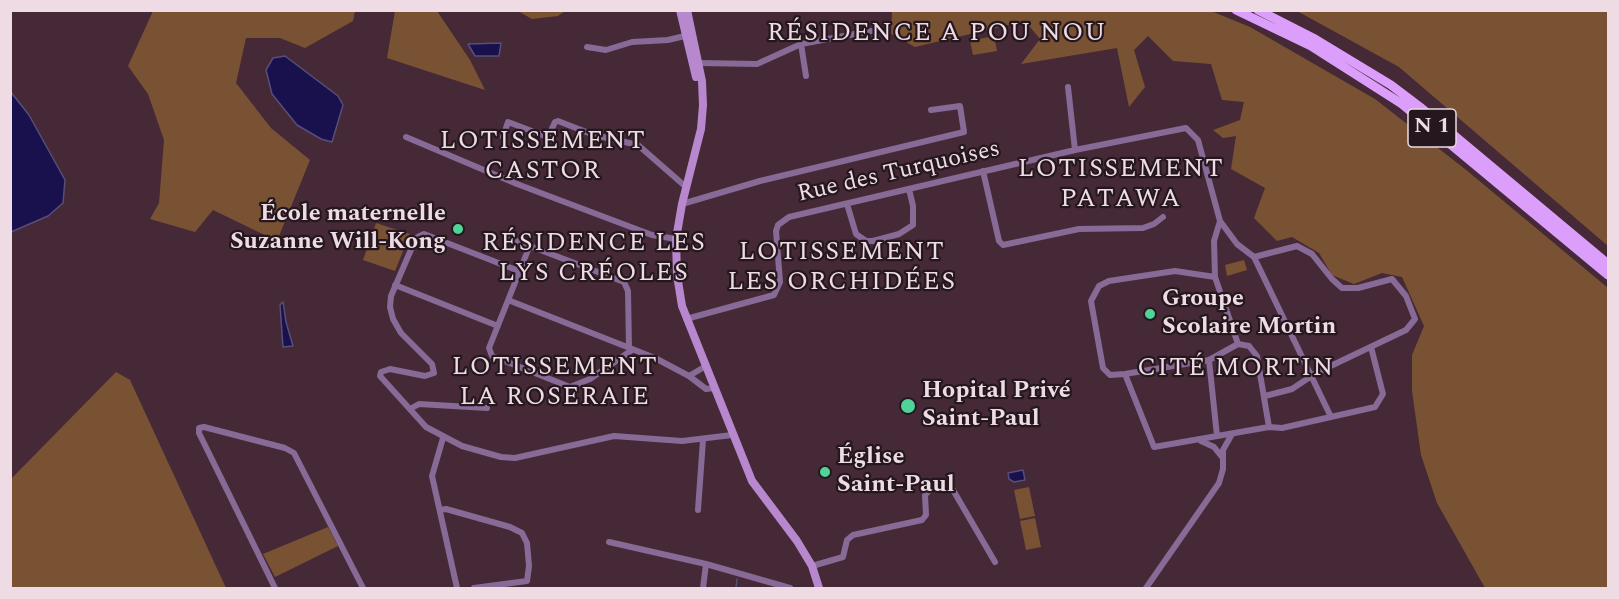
<!DOCTYPE html>
<meta charset="utf-8">
<style>
body{margin:0}
#map{position:relative;width:1619px;height:599px;overflow:hidden;background:#462937;font-family:Spectral,serif}
canvas{display:block}
.frame{position:absolute;inset:0;border:12px solid #eedbe4;pointer-events:none}
</style>
<div id="map">
<canvas width="1619" height="599"></canvas>
<div class="frame"></div>
</div>
<script>
const ctx = document.querySelector('canvas').getContext('2d');
ctx.lineJoin = 'round';
function paint(path, color) { ctx.fillStyle = color; ctx.fill(path, 'evenodd'); }
const shape = rows => new Path2D(rows.map(r => 'M' + r).join(''));
function stroke(path, color, width, dash) { ctx.strokeStyle = color; ctx.lineWidth = width; ctx.lineCap = dash ? 'butt' : 'round'; ctx.setLineDash(dash || []); ctx.stroke(path); }
function drawText(font, color, halo, rows, align = 'center') {
  ctx.font = font + ' Spectral,serif'; ctx.lineWidth = 4.5; ctx.setLineDash([]); ctx.textBaseline = 'middle'; ctx.strokeStyle = halo; ctx.fillStyle = color; for (const [text, x, y, turn = 0] of rows) {
    ctx.save(); ctx.translate(x, y); ctx.rotate((+turn || 0) * Math.PI / 180); ctx.textAlign = isNaN(turn) ? turn : align; if (halo) ctx.strokeText(text, 0, 0); ctx.fillText(text, 0, 0); ctx.restore();
  }
}
paint(shape([
 [153,11,355,11,353,21,305,48,280,38,246,38,236,83,271,128,310,160,277,241,213,210,195,232,150,219,159,203,164,140,148,94,128,66],
 [395,11,437,11,470,60,485,90,387,58],
 [518,11,518,10,565,11,558,16,532,19],
 [892,11,1211,11,1250,27,1375,99,1465,169,1608,288,1608,588,1485,588,1437,503,1421,455,1412,391,1412,355,1424,326,1402,277,1382,273,1354,284,1332,275,1319,253,1292,237,1277,241,1254,218,1265,188,1231,169,1236,136,1223,138,1213,130,1240,120,1244,102,1222,100,1211,64,1173,61,1148,36,1134,50,1145,87,1129,107,1117,48,1021,64,1040,39,1025,21,915,47,891,34],
 [1297,11,1608,11,1608,246,1399,67],
 [994,36,997,51,973,55,970,41],
 [376,223,410,234,395,271,363,260],
 [1244,260,1247,270,1227,276,1225,265],
 [116,372,130,380,226,588,11,588,11,479],
 [1029,487,1035,516,1020,519,1014,490],
 [1035,518,1041,547,1026,550,1020,521],
 [328,527,338,546,275,577,263,554]
]), '#795234');
const water = shape([
 [501,43,499,56,475,56,468,44,501,43],
 [285,56,338,96,343,105,332,142,321,139,297,125,272,94,266,70,273,58,285,56],
 [10,91,29,115,65,180,63,203,48,216,11,232,10,91],
 [283,302,286,322,293,346,283,347,280,305,283,302],
 [1023,470,1025,480,1014,482,1009,479,1008,473,1023,470]
]);
paint(water, '#18114d');
stroke(water, '#584e7a', 1.5);
stroke(shape([
 [736,588,737,579]
]), '#584e7a', 1.5);
stroke(shape([
 [801,44,806,76],
 [587,47,606,50,632,42,668,40,689,35],
 [699,63,757,64,801,44,871,31],
 [1068,87,1075,150],
 [406,137,517,184,652,235,676,239],
 [503,137,508,122,545,136,550,133,555,122,558,121,594,135,638,145,686,187],
 [983,171,999,241,1003,245,1079,229,1143,228,1154,224,1163,217],
 [682,204,760,181,964,132,960,106,931,110],
 [847,204,856,234,866,241,873,241,899,234,913,225,913,206,909,189],
 [1220,221,1214,241,1215,277,1238,344],
 [509,238,624,282,628,291,629,348],
 [530,245,489,348,492,356,570,387,590,379,632,350],
 [1254,257,1297,246,1312,254,1332,279,1342,288,1358,288,1392,279,1406,296,1415,319,1406,330,1316,373,1292,389,1265,396],
 [519,271,424,234,416,238,391,296,390,307,393,319,401,333,432,364,434,373,425,376,390,369,381,372,380,376,426,427,462,446,501,457,515,458,614,436,682,441,732,435],
 [1215,277,1175,271,1109,281,1099,286,1091,301,1103,368,1110,375,1125,374,1209,360,1238,344],
 [395,285,498,326],
 [508,300,655,358,689,376,706,389,715,388],
 [686,319,774,295,780,282,776,231,778,225,789,217,1075,150,1186,128,1198,140,1220,221,1237,244,1254,257,1331,417],
 [1238,344,1249,346,1257,356,1269,427],
 [1209,360,1217,436],
 [1125,374,1154,447,1269,427,1282,428,1375,407,1383,394,1371,347],
 [689,376,706,366],
 [410,409,419,404,487,408],
 [443,438,432,476,457,588],
 [1201,441,1214,447,1222,457],
 [440,510,446,509,510,527,522,533,527,543,529,566,527,581,474,588],
 [698,510,703,440],
 [609,542,706,564,790,588],
 [812,566,843,557,847,540,853,535,922,520,926,515,925,495,933,487,940,485,953,490,995,562],
 [275,588,199,433,199,428,204,427,285,448,294,453,363,588],
 [703,588,706,564],
 [1146,588,1219,483,1223,469,1223,450,1232,434]
]), '#876a96', 6);
stroke(shape([
 [680,10,696,77],
 [687,10,702,81,703,105,701,129,682,204,676,239,677,275,682,306,752,481,797,541,812,566,819,588]
]), '#b788ce', 8);
stroke(shape([
 [1236,10,1311,46,1402,104,1608,275],
 [1258,10,1315,39,1391,85,1420,107,1608,264]
]), '#db9efa', 9);
for (const [x, y, r, color] of [
 [458,229,6,"#50d398"],
 [1150,314,6,"#50d398"],
 [908,406,8,"#50d398"],
 [825,472,6,"#50d398"]
]) { const dot = new Path2D(); dot.arc(x, y, r, 0, 2 * Math.PI); ctx.fillStyle = color; ctx.fill(dot); stroke(dot, '#24171d', 2); }
for (const [x, y, w] of [
 [1432,128,48]
]) { const box = new Path2D(); box.roundRect(x - w / 2, y - 19, w, 38, 4.5); ctx.fillStyle = '#24171d'; ctx.fill(box); stroke(box, '#eedbe4', 1.5); }
drawText('bold 22px', '#eedbe4', null, [
 ["N 1",1432,128]
]);
drawText('24px', '#eedbe4', '#24171d', [
 ["Rue des Turquoises",899,173,-13]
]);
drawText('bold 24px', '#eedbe4', '#24171d', [
 ["École maternelle",446,215,"right"],
 ["Suzanne Will-Kong",446,243,"right"],
 ["Groupe",1162,300],
 ["Scolaire Mortin",1162,328],
 ["Hopital Privé",922,392],
 ["Saint-Paul",922,420],
 ["Église",837,458],
 ["Saint-Paul",837,486]
], 'left');
ctx.letterSpacing = '1.5px';
drawText('26px', '#eedbe4', '#24171d', [
 ["RÉSIDENCE A POU NOU",937,35],
 ["LOTISSEMENT",543,143],
 ["CASTOR",543,173],
 ["LOTISSEMENT",1121,171],
 ["PATAWA",1121,201],
 ["RÉSIDENCE LES",594,245],
 ["LYS CRÉOLES",594,275],
 ["LOTISSEMENT",842,254],
 ["LES ORCHIDÉES",842,284],
 ["LOTISSEMENT",555,369],
 ["LA ROSERAIE",555,399],
 ["CITÉ MORTIN",1236,370]
]);
ctx.letterSpacing = '0px';
</script>
